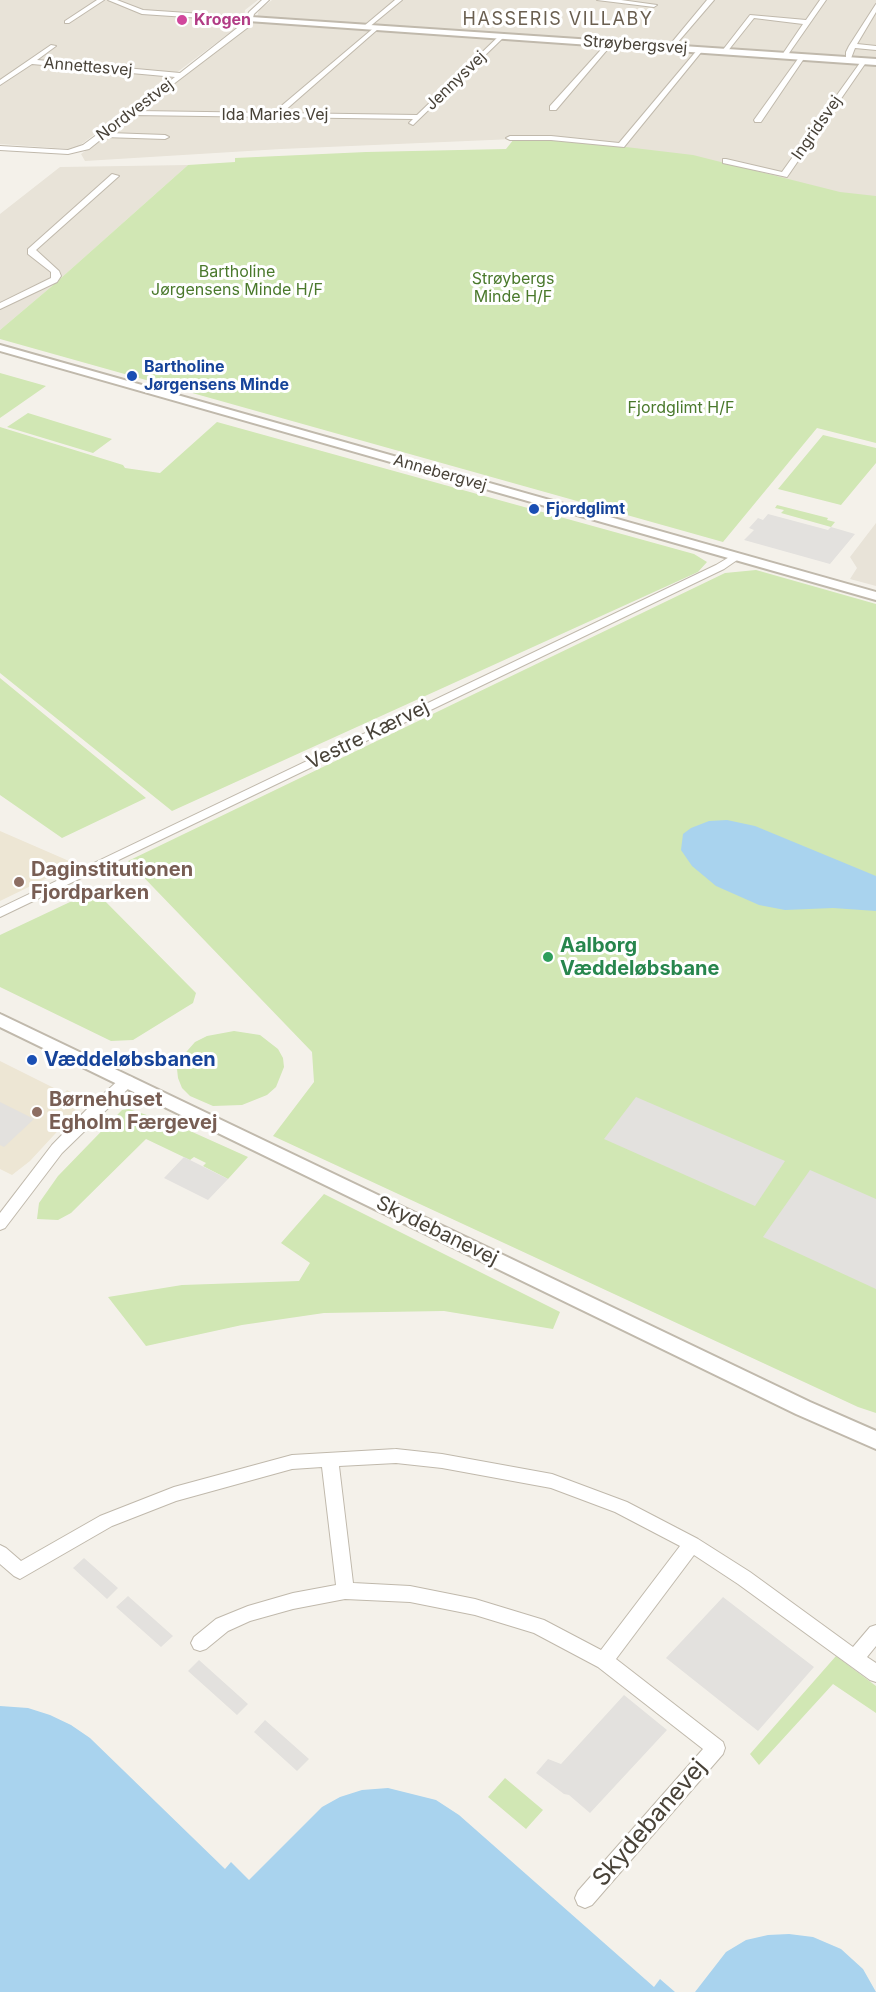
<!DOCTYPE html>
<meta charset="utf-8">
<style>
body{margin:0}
canvas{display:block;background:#f4f1ea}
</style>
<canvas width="876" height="1992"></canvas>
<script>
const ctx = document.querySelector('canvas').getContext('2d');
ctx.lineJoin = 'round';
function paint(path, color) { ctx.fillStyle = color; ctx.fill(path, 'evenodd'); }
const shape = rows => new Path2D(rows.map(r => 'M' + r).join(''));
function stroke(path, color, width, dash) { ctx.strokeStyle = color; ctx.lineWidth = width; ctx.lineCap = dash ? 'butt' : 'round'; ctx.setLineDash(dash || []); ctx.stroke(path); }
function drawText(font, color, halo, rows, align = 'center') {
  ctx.font = font + ' Inter,sans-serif'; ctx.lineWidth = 6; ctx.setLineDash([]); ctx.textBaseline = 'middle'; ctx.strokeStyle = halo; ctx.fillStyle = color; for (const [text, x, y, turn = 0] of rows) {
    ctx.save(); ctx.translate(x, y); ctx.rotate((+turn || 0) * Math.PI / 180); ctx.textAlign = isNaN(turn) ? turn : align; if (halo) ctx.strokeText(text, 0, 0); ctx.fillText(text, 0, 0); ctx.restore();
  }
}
paint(shape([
 [0,0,258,0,245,10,244,22,79,146,69,149,0,144],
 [272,0,876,0,876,59,257,17,259,10],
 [255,22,876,64,876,199,514,139,281,149,85,161,81,154,103,139],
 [188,165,52,286,0,330,0,214,60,167],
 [876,523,876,586,850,579,857,568,850,557]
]), '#e8e3d8');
paint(shape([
 [0,831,76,864,0,901],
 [0,1061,64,1093,67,1090,78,1096,81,1102,66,1122,30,1161,12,1175,0,1169]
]), '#ede6d4');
paint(shape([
 [514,139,584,142,693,155,840,192,876,196,876,443,817,428,723,542,0,339,0,330,52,286,188,165,235,162,235,158,366,152,506,149],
 [0,373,46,386,0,418],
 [28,413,112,439,93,453,7,427],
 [217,422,694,554,707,562,698,572,172,811,0,673,0,427,123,465,125,468,160,473],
 [823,435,876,448,876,463,841,505,778,489],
 [777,505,828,518,827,520,835,522,831,527,781,513,784,510,775,508],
 [756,570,876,604,876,1413,858,1407,273,1136,314,1082,312,1052,128,861,725,573],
 [0,678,146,798,62,838,0,795],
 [87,894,99,895,196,993,193,1003,133,1040,111,1041,0,987,0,935],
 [234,1031,260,1035,278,1049,283,1058,284,1067,276,1087,267,1095,242,1105,213,1106,190,1096,182,1088,178,1078,177,1069,180,1059,195,1042,207,1036],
 [129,1109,179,1126,248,1157,228,1179,203,1166,206,1163,194,1157,190,1160,146,1139,71,1213,58,1220,37,1219,39,1203,58,1176,122,1110],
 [324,1194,560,1312,553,1329,444,1311,324,1313,242,1325,146,1346,108,1297,182,1285,299,1281,310,1263,281,1243],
 [836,1656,876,1686,876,1713,833,1684,759,1765,750,1754],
 [505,1778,543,1810,526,1829,488,1797]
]), '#d1e7b4');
paint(shape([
 [768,514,828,530,831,527,855,534,830,564,744,540,754,530,749,528,758,518,763,520],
 [636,1097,785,1161,755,1206,604,1139],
 [0,1102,34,1119,4,1147,0,1145],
 [184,1157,228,1179,208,1200,164,1178],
 [810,1170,876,1199,876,1289,763,1237],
 [84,1558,118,1588,107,1599,73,1568],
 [128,1596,173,1636,161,1647,116,1607],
 [723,1597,814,1667,758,1731,666,1658],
 [199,1660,248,1704,237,1715,188,1671],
 [624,1695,667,1730,590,1813,569,1795,564,1794,536,1773,548,1759,561,1764],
 [265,1720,309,1759,297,1771,254,1732]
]), '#e3e1de');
paint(shape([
 [727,820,755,826,876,876,876,911,833,908,785,910,759,905,716,886,692,866,681,850,683,834,691,828,709,821],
 [0,1706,28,1708,50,1715,71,1725,90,1738,225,1869,231,1862,249,1880,322,1807,340,1797,362,1790,388,1788,436,1800,459,1815,654,1987,660,1979,675,1992,0,1992],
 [789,1934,813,1937,841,1949,863,1969,876,1992,695,1992,726,1952,746,1940,768,1935]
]), '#a9d3ee');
const minor = shape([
 [97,0,104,0,69,23,65,23,65,21,97,0],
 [108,0,117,0,143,10,247,17,249,12,262,0,269,0,254,14,251,25,138,111,273,113,376,26,378,29,282,113,417,115,500,35,505,36,413,125,409,123,413,119,133,115,109,133,165,135,169,137,165,139,104,137,89,149,68,154,0,150,0,146,68,150,83,145,175,77,32,64,0,85,0,80,51,45,56,46,37,60,180,73,246,21,142,14,108,0],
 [395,0,402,0,368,28,364,28,364,26,395,0],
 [597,0,621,0,657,5,654,7,597,0],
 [707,0,714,0,672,49,668,49,668,47,707,0],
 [820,0,826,0,787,56,782,55,803,24,754,18,727,52,722,51,750,15,806,20,820,0],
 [876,4,876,12,857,44,876,46,876,50,855,48,850,61,846,61,846,52,849,46,876,4],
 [607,43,612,44,556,110,550,110,550,106,607,43],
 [698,49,703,50,624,147,551,140,510,140,506,138,510,136,551,136,619,143,698,49],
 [800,56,805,57,761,122,755,122,754,120,800,56],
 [862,60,867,61,787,177,723,163,723,159,726,159,782,172,862,60],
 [112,174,119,176,36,250,59,271,61,276,57,282,0,309,0,303,51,278,51,272,28,254,28,249,112,174],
 [736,553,741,556,740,558,724,569,0,917,0,908,716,565,736,553],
 [127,1076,132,1077,134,1081,132,1085,62,1153,5,1228,0,1230,0,1213,52,1145,89,1107,122,1077,127,1076],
 [396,1449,442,1454,552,1474,627,1502,698,1539,750,1572,853,1647,870,1627,876,1625,876,1646,867,1657,876,1663,876,1682,870,1680,738,1584,694,1555,616,1659,723,1742,725,1748,723,1754,592,1905,585,1908,578,1905,575,1898,578,1891,703,1749,598,1667,534,1633,475,1615,410,1602,345,1599,293,1609,250,1621,228,1631,206,1649,200,1651,194,1649,191,1643,194,1637,216,1619,248,1606,293,1593,336,1585,322,1467,292,1469,176,1501,112,1526,20,1579,14,1576,0,1564,0,1545,6,1548,21,1561,100,1516,174,1487,292,1455,396,1449],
 [396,1463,442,1468,551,1488,615,1512,680,1546,601,1650,544,1620,475,1599,410,1586,353,1583,339,1466,396,1463]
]);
const tertiary = shape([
 [251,17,876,59,876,65,248,21,248,17,251,17],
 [0,345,876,592,876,600,0,351,0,345],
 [0,1014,810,1402,876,1431,876,1449,796,1414,0,1027,0,1014]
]);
stroke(minor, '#c0b9ac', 2);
stroke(tertiary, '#c0b9ac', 4);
paint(minor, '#fff');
paint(tertiary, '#fff');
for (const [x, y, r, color] of [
 [182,20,6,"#d1479c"],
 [132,376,6,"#1a4fb4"],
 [534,509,6,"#1a4fb4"],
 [19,882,6,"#8d6e63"],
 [548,957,6,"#2e9e5b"],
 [32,1060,6,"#1a4fb4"],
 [37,1112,6,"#8d6e63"]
]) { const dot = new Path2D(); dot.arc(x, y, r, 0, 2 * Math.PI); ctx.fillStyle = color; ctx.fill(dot); stroke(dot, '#fff', 2); }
drawText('bold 16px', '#b23c85', '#fff', [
 ["Krogen",194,20]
], 'left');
drawText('16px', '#484238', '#fff', [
 ["Strøybergsvej",635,45,4],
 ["Annettesvej",88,67,5],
 ["Jennysvej",456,81,-44],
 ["Nordvestvej",135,110,-37],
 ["Ida Maries Vej",275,115],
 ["Ingridsvej",817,128,-55],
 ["Annebergvej",440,473,16]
]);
drawText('16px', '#4a792c', '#fff', [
 ["Bartholine",237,272],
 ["Jørgensens Minde H/F",237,290],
 ["Strøybergs",513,279],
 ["Minde H/F",513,297],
 ["Fjordglimt H/F",681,408]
]);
drawText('bold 16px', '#164399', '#fff', [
 ["Bartholine",144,367],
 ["Jørgensens Minde",144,385],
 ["Fjordglimt",546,509]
], 'left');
ctx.letterSpacing = '1.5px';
drawText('18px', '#6a5f50', '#fff', [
 ["HASSERIS VILLABY",558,20]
]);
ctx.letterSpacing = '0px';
drawText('20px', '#484238', '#fff', [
 ["Vestre Kærvej",368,735,-26],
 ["Skydebanevej",437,1231,26]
]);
drawText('bold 20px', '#785e54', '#fff', [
 ["Daginstitutionen",31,870],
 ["Fjordparken",31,893],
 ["Børnehuset",49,1100],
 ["Egholm Færgevej",49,1123]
], 'left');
drawText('bold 20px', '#27864d', '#fff', [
 ["Aalborg",560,946],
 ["Væddeløbsbane",560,969]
], 'left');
drawText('bold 20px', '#164399', '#fff', [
 ["Væddeløbsbanen",44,1060]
], 'left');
drawText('24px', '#484238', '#fff', [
 ["Skydebanevej",650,1823,-49]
]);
</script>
